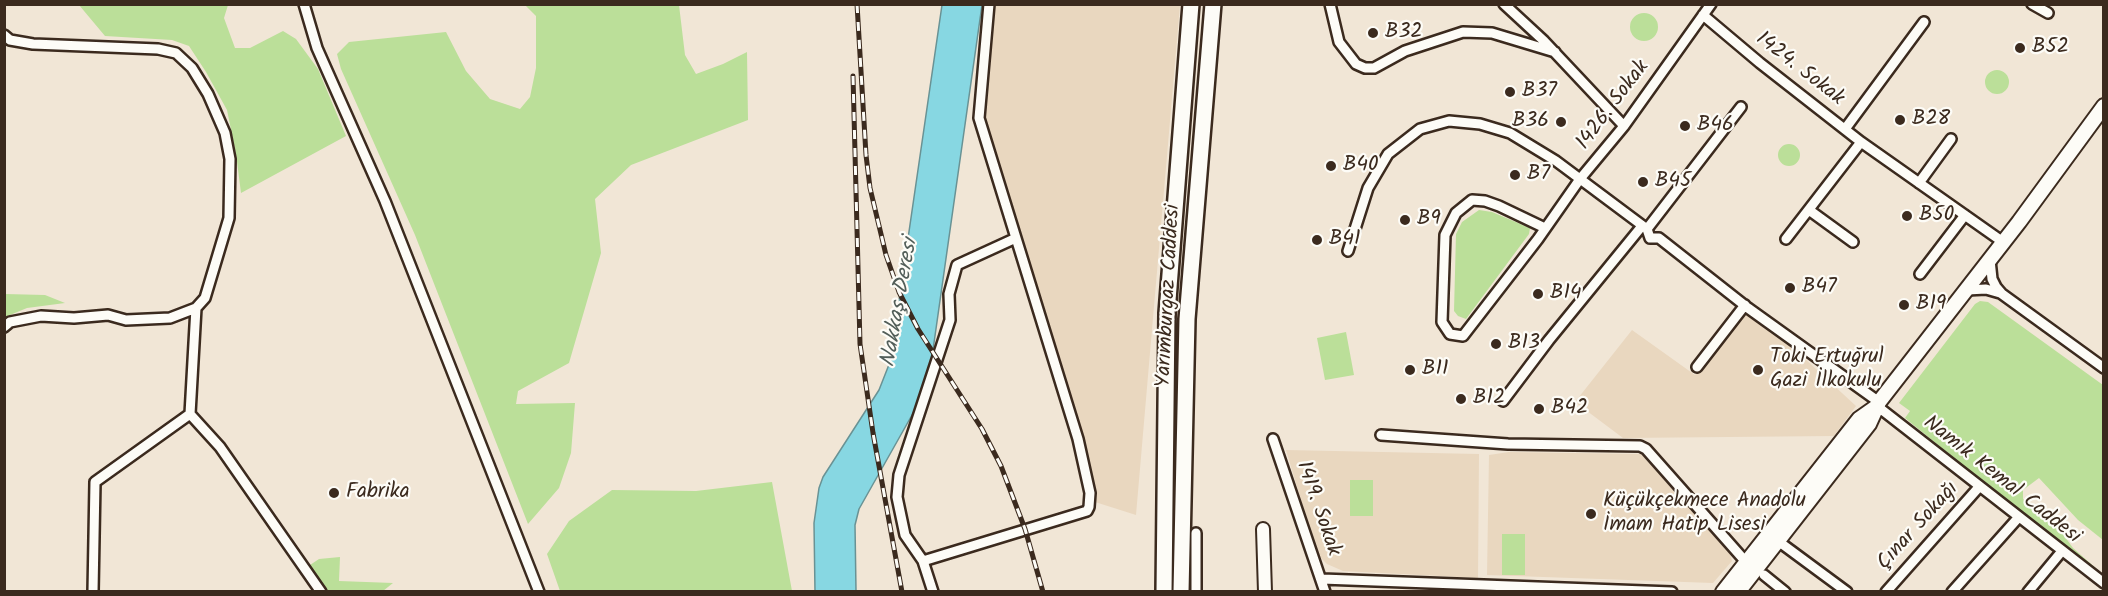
<!DOCTYPE html>
<meta charset="utf-8">
<style>
body{margin:0}
#map{position:relative;width:2108px;height:596px;overflow:hidden;background:#f1e6d6;font-family:Kalam,sans-serif}
canvas{display:block}
.frame{position:absolute;inset:0;border:6px solid #3b2a1e;pointer-events:none}
</style>
<div id="map">
<canvas width="2108" height="596"></canvas>
<div class="frame"></div>
</div>
<script>
const ctx = document.querySelector('canvas').getContext('2d');
ctx.lineJoin = 'round';
function paint(path, color) { ctx.fillStyle = color; ctx.fill(path, 'evenodd'); }
const shape = rows => new Path2D(rows.map(r => 'M' + r).join(''));
function stroke(path, color, width, dash) { ctx.strokeStyle = color; ctx.lineWidth = width; ctx.lineCap = dash ? 'butt' : 'round'; ctx.setLineDash(dash || []); ctx.stroke(path); }
function drawText(font, color, halo, rows, align = 'center') {
  ctx.font = font + ' Kalam,sans-serif'; ctx.lineWidth = 4.5; ctx.setLineDash([]); ctx.textBaseline = 'middle'; ctx.strokeStyle = halo; ctx.fillStyle = color; for (const [text, x, y, turn = 0] of rows) {
    ctx.save(); ctx.translate(x, y); ctx.rotate((+turn || 0) * Math.PI / 180); ctx.textAlign = isNaN(turn) ? turn : align; if (halo) ctx.strokeText(text, 0, 0); ctx.fillText(text, 0, 0); ctx.restore();
  }
}
paint(shape([
 [984,5,1180,5,1136,515,1095,502,974,111],
 [1742,312,1789,344,1856,406,1834,436,1623,438,1575,402,1632,330,1695,375],
 [1286,450,1479,454,1478,578,1343,571,1327,564,1317,554],
 [1509,452,1641,454,1730,554,1732,561,1713,583,1487,575,1489,455]
]), '#e9d7bf');
paint(shape([
 [79,5,228,5,224,18,235,48,250,48,283,31,296,39,318,69,346,136,241,193,236,154,227,110,206,72,189,46,172,40,105,36],
 [525,5,679,5,685,55,696,74,723,64,747,52,748,120,631,165,595,199,601,253,569,363,518,391,516,404,575,403,571,453,559,488,528,524,415,235,341,69,337,54,349,42,446,32,466,71,490,99,520,109,530,97,536,68,536,16],
 '1630 27a14 14 0 1 1 28 0a14 14 0 1 1-28 0Z',
 '1985 82a12 12 0 1 1 24 0a12 12 0 1 1-24 0Z',
 '1778 155a11 11 0 1 1 22 0a11 11 0 1 1-22 0Z',
 [1479,210,1492,212,1530,228,1529,234,1466,319,1458,316,1454,311,1456,234,1462,222],
 [5,294,45,295,65,303,27,308,5,317],
 [1980,301,1988,302,2103,385,2103,540,2078,520,2039,478,2023,490,2023,499,2055,523,2073,548,2099,571,2097,575,1905,418,1910,411,1899,403,1975,304],
 [1346,332,1354,375,1325,380,1317,338],
 [1350,480,1373,480,1373,516,1350,516],
 [772,482,792,591,560,591,547,554,569,521,612,490,696,491],
 [1502,534,1525,534,1525,575,1502,575],
 [340,557,339,581,393,583,383,591,324,591,307,567,319,559]
]), '#bbdf99');
const water = shape([
 [942,5,982,5,930,371,916,408,859,509,855,525,856,591,815,592,814,523,819,488,823,477,879,390,890,362,942,5]
]);
paint(water, '#87d7e2');
stroke(water, '#699294', 1.5);
const minor = shape([
 [304,4,317,48,385,201,539,592],
 [1330,4,1339,42,1356,64,1365,68,1374,68,1405,51,1463,32,1492,33,1555,52],
 [1504,4,1544,41,1624,126],
 [2032,4,2048,13],
 [1703,15,1760,63,1861,142,2003,242],
 [4,35,10,40,33,44,158,49,176,53,192,68,208,94,225,133,230,159,229,218,205,298,196,308,170,318,126,320,108,315,74,318,41,316,10,322,4,327],
 [1845,129,1924,22],
 [1919,183,1951,139],
 [1809,210,1853,242],
 [1545,228,1499,206,1485,201,1472,200,1456,213,1445,235,1442,322,1450,334,1463,336,1538,239,1580,179,1624,126,1711,4],
 [1647,229,1741,107],
 [1786,239,1861,142],
 [1348,251,1368,188,1388,154,1420,129,1449,121,1480,124,1510,133,1556,161,1647,229,1650,238,1659,238,1748,308,1879,402],
 [1990,260,1992,279,1996,287,2002,294,2104,368],
 [1920,274,1965,215],
 [1967,290,1986,289,2000,293],
 [196,308,190,414,220,447,321,592],
 [1697,367,1745,305],
 [1503,401,1549,340,1642,226],
 [1877,406,2104,583],
 [1381,435,1508,444,1640,446,1646,449,1746,562],
 [1273,439,1325,592],
 [1196,533,1196,592],
 [1778,541,1847,592],
 [923,561,1087,511,1089,507,1090,493,1078,439,1016,238],
 [1764,575,1785,592],
 [1322,579,1672,592],
 [93,592,95,482,190,414],
 [933,592,923,561,905,535,897,497,899,475,950,320,949,294,957,265,1016,238,979,118,989,4],
 [1886,592,1979,487],
 [1952,592,2018,518],
 [2028,592,2062,551]
]);
const tertiary = shape([
 [1263,529,1265,592]
]);
const secondary = shape([
 [1723,592,1859,419,1876,407],
 [1738,592,1869,424,1879,402,2019,222,2104,106]
]);
const primary = shape([
 [1164,592,1167,313,1191,4],
 [1181,592,1187,319,1213,4]
]);
stroke(minor, '#3b2a1e', 14);
stroke(tertiary, '#3b2a1e', 16);
stroke(secondary, '#3b2a1e', 18);
stroke(primary, '#3b2a1e', 20);
stroke(minor, '#fdfcf7', 9);
stroke(tertiary, '#fdfcf7', 12);
stroke(secondary, '#fdfcf7', 14);
stroke(primary, '#fdfcf7', 15);
const rail = shape([
 [857,4,866,155,870,188,886,255,899,292,918,329,982,429,1001,466,1025,529,1043,592],
 [853,76,860,344,873,433,902,592]
]);
stroke(rail, '#3b2a1e', 5);
stroke(rail, '#fdfcf7', 3, [9]);
for (const [x, y, r, color] of [
 [1373,33,6,"#3b2a1e"],
 [2020,48,6,"#3b2a1e"],
 [1510,92,6,"#3b2a1e"],
 [1900,120,6,"#3b2a1e"],
 [1561,122,6,"#3b2a1e"],
 [1685,126,6,"#3b2a1e"],
 [1331,166,6,"#3b2a1e"],
 [1515,175,6,"#3b2a1e"],
 [1643,182,6,"#3b2a1e"],
 [1907,216,6,"#3b2a1e"],
 [1405,220,6,"#3b2a1e"],
 [1317,240,6,"#3b2a1e"],
 [1790,288,6,"#3b2a1e"],
 [1538,294,6,"#3b2a1e"],
 [1904,305,6,"#3b2a1e"],
 [1496,344,6,"#3b2a1e"],
 [1410,370,6,"#3b2a1e"],
 [1758,370,6,"#3b2a1e"],
 [1461,399,6,"#3b2a1e"],
 [1539,409,6,"#3b2a1e"],
 [334,493,6,"#3b2a1e"],
 [1591,514,6,"#3b2a1e"]
]) { const dot = new Path2D(); dot.arc(x, y, r, 0, 2 * Math.PI); ctx.fillStyle = color; ctx.fill(dot); stroke(dot, '#fdfcf7', 2); }
drawText('21px', '#3b2a1e', '#fdfcf7', [
 ["B32",1385,33],
 ["B52",2032,48],
 ["B37",1522,92],
 ["B28",1912,120],
 ["B36",1549,122,"right"],
 ["B46",1697,126],
 ["B40",1343,166],
 ["B7",1527,175],
 ["B45",1655,182],
 ["B50",1919,216],
 ["B9",1417,220],
 ["B41",1329,240],
 ["B47",1802,288],
 ["B14",1550,294],
 ["B19",1916,305],
 ["B13",1508,344],
 ["Toki Ertuğrul",1770,358],
 ["Gazi İlkokulu",1770,382],
 ["B11",1422,370],
 ["B12",1473,399],
 ["B42",1551,409],
 ["Fabrika",346,493],
 ["Küçükçekmece Anadolu",1603,502],
 ["İmam Hatip Lisesi",1603,526]
], 'left');
drawText('21px', '#3b2a1e', '#fdfcf7', [
 ["1424. Sokak",1799,70,38],
 ["1426. Sokak",1614,106,-53],
 ["Yarımburgaz Caddesi",1170,296,-87],
 ["Namık Kemal Caddesi",2001,481,38],
 ["1419. Sokak",1317,509,71],
 ["Çınar Sokağı",1919,527,-48]
]);
drawText('italic 22px', '#525e59', '#fdfcf7', [
 ["Nakkaş Deresi",901,303,-80]
]);
</script>
